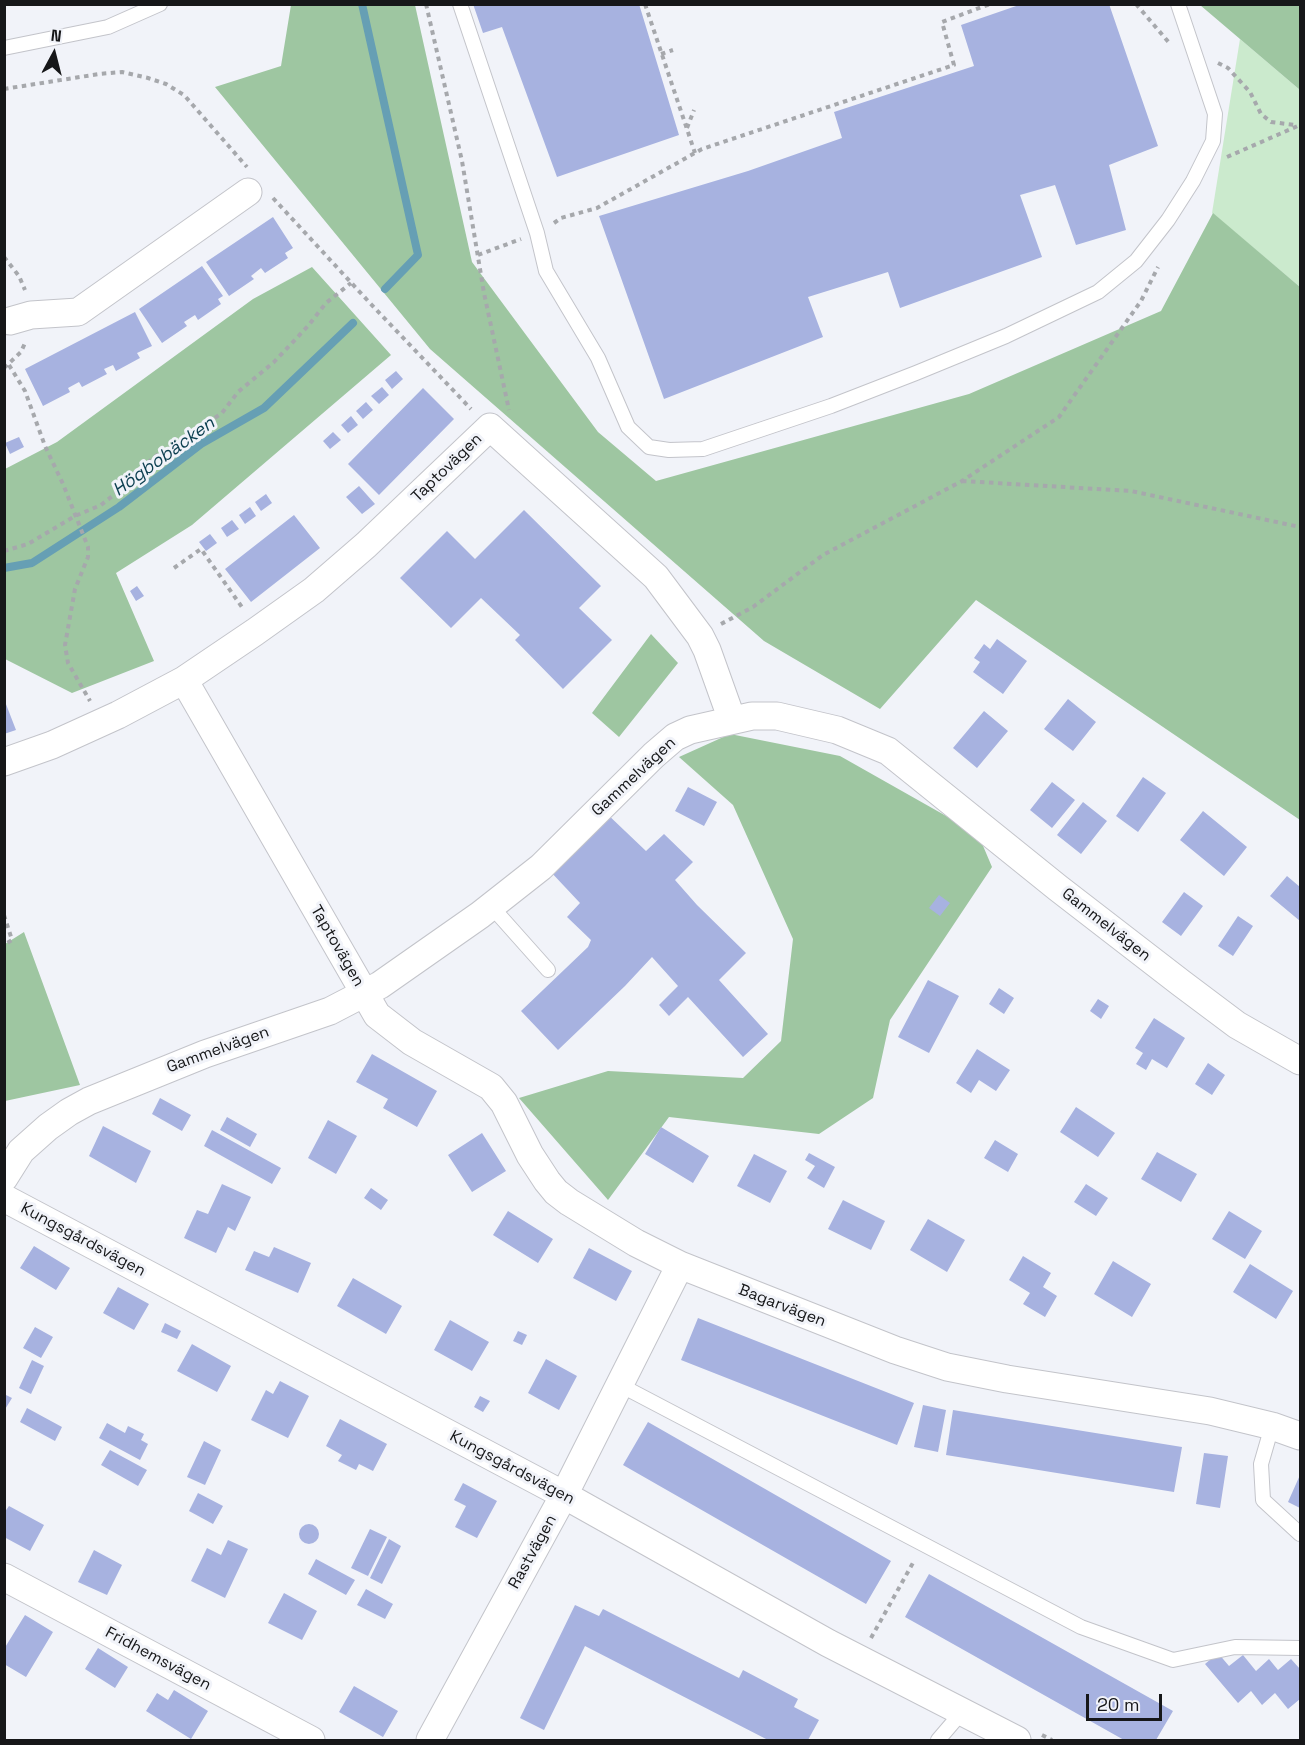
<!DOCTYPE html>
<meta charset="utf-8">
<style>
body{margin:0}
#map{position:relative;width:1305px;height:1745px;overflow:hidden;background:#f1f3f9;font-family:"Space Grotesk",sans-serif}
canvas{display:block}
.frame{position:absolute;inset:0;border:6px solid #161719;pointer-events:none}
.north{position:absolute;left:24px;top:24px;width:60px;height:60px;-webkit-text-stroke:4px #f1f3f9;paint-order:stroke;rotate:7deg;font-size:16px;font-weight:700;line-height:24px;text-align:center;color:#161719}
.north::after{content:'';display:block;margin:auto;width:21px;height:27px;background:#161719;clip-path:polygon(50% 0,100% 100%,50% 72%,0 100%)}
.scale{position:absolute;left:1086px;top:1694px;width:76px;height:27px;box-sizing:border-box;border:3px solid #161719;border-top:0;padding-left:8px;font-size:18px;line-height:21px;white-space:nowrap;color:#161719;-webkit-text-stroke:4px #f1f3f9;paint-order:stroke}
</style>
<div id="map">
<canvas width="1305" height="1745"></canvas>
<div class="frame"></div>
<div class="north">N</div>
<div class="scale">20 m</div>
</div>
<script>
const ctx = document.querySelector('canvas').getContext('2d');
ctx.lineJoin = 'round';
function paint(path, color) { ctx.fillStyle = color; ctx.fill(path, 'evenodd'); }
const shape = rows => new Path2D(rows.map(r => 'M' + r).join(''));
function stroke(path, color, width, dash) { ctx.strokeStyle = color; ctx.lineWidth = width; ctx.lineCap = dash ? 'butt' : 'round'; ctx.setLineDash(dash || []); ctx.stroke(path); }
function drawText(font, color, halo, rows, align = 'center') {
  ctx.font = font + ' "Space Grotesk",sans-serif'; ctx.lineWidth = 6; ctx.setLineDash([]); ctx.textBaseline = 'middle'; ctx.strokeStyle = halo; ctx.fillStyle = color; for (const [text, x, y, turn = 0] of rows) {
    ctx.save(); ctx.translate(x, y); ctx.rotate((+turn || 0) * Math.PI / 180); ctx.textAlign = isNaN(turn) ? turn : align; if (halo) ctx.strokeText(text, 0, 0); ctx.fillText(text, 0, 0); ctx.restore();
  }
}
paint(shape([
 [1240,39,1300,90,1300,287,1212,213]
]), '#cbeacd');
paint(shape([
 [291,5,415,5,472,262,598,432,656,481,969,394,1161,311,1213,213,1300,287,1300,820,976,600,880,709,764,641,430,349,215,87,281,66],
 [1200,5,1300,5,1300,90],
 [312,267,391,355,192,525,116,573,154,661,72,693,5,659,5,469,57,442,253,299],
 [651,634,678,663,619,737,592,713],
 [730,734,840,756,978,834,992,867,890,1020,873,1098,819,1134,669,1117,608,1200,519,1098,608,1071,743,1078,781,1041,793,939,733,805,679,757],
 [24,932,80,1085,5,1101,5,944]
]), '#9ec6a1');
stroke(shape([
 [362,4,418,255,385,289],
 [4,568,32,563,119,507,201,444,264,408,353,323]
]), '#669fb4', 8);
paint(shape([
 [473,4,639,4,679,135,557,177,502,27,483,33],
 [1022,4,1109,4,1158,146,1109,165,1126,230,1076,245,1055,185,1020,195,1042,257,900,308,888,272,808,297,823,337,664,399,599,216,748,171,842,138,834,112,974,66,961,25],
 [273,217,293,248,285,253,288,258,265,273,261,268,251,276,254,279,229,296,206,262],
 [202,266,223,296,218,299,221,304,198,320,195,315,184,322,187,326,162,343,139,309],
 [135,312,152,346,137,353,140,358,116,371,113,365,104,369,107,374,82,387,79,382,68,388,70,392,43,406,25,369],
 [396,371,403,379,392,389,385,380],
 [382,387,389,395,379,404,371,396],
 [423,388,454,419,379,495,348,464],
 [366,402,373,410,363,419,356,411],
 [351,416,358,425,348,433,341,425],
 [333,432,341,440,330,449,323,441],
 [19,437,24,447,10,454,5,443],
 [359,486,375,504,362,514,346,497],
 [266,494,272,503,261,511,255,502],
 [250,507,256,516,245,524,239,515],
 [524,510,601,586,579,608,612,640,563,689,515,640,520,635,481,598,451,628,400,578,447,531,475,559],
 [294,515,320,548,251,602,225,569],
 [232,520,239,529,227,537,221,528],
 [210,534,217,543,206,551,199,542],
 [137,586,144,596,136,601,130,591],
 [997,639,1027,661,1003,694,973,672,980,662,974,658,984,644,990,649],
 [4,699,16,730,4,734],
 [1068,699,1096,722,1073,751,1044,729],
 [984,711,1008,731,977,768,953,748],
 [1143,777,1166,793,1138,832,1116,816],
 [1052,782,1075,800,1052,828,1030,810],
 [688,787,717,802,704,826,675,811],
 [1083,802,1107,821,1081,854,1057,835],
 [604,811,646,851,664,834,693,862,675,880,697,905,746,953,719,980,768,1034,743,1057,688,997,669,1016,659,1005,678,986,652,957,625,986,558,1050,521,1011,588,947,591,940,567,917,580,903,549,870],
 [1203,811,1247,847,1224,876,1180,840],
 [1287,876,1300,887,1300,921,1270,896],
 [1184,892,1203,906,1181,936,1162,922],
 [939,895,950,903,940,916,929,908],
 [1238,916,1253,926,1233,956,1218,946],
 [928,980,959,996,929,1053,898,1037],
 [999,988,1014,998,1004,1014,989,1004],
 [1098,999,1109,1006,1101,1019,1090,1011],
 [1154,1018,1185,1038,1167,1068,1152,1059,1146,1070,1136,1064,1143,1053,1135,1048],
 [977,1049,1010,1070,996,1091,979,1080,971,1093,956,1083],
 [372,1054,437,1091,417,1127,383,1108,388,1099,356,1082],
 [1208,1063,1225,1075,1212,1095,1195,1084],
 [160,1098,191,1115,182,1131,152,1114],
 [1076,1107,1115,1133,1098,1157,1060,1132],
 [227,1117,257,1134,250,1147,220,1130],
 [328,1120,357,1136,336,1174,308,1158],
 [103,1126,151,1151,136,1183,89,1156],
 [661,1127,709,1156,693,1183,645,1154],
 [212,1130,281,1168,272,1184,204,1146],
 [482,1133,506,1171,472,1192,448,1155],
 [995,1140,1018,1154,1008,1172,984,1158],
 [1157,1152,1197,1174,1181,1202,1141,1179],
 [809,1153,835,1167,824,1188,807,1178,815,1166,805,1160],
 [754,1154,787,1171,770,1203,737,1186],
 [222,1184,251,1197,235,1231,228,1227,216,1253,184,1238,197,1210,208,1214],
 [1086,1184,1108,1198,1096,1216,1074,1202],
 [371,1188,388,1200,381,1210,364,1198],
 [843,1200,885,1221,871,1250,828,1229],
 [508,1211,553,1239,538,1263,493,1235],
 [1229,1211,1262,1231,1245,1259,1212,1239],
 [928,1219,965,1240,947,1272,910,1250],
 [34,1246,70,1268,56,1290,20,1268],
 [274,1247,311,1263,298,1293,245,1270,254,1251,269,1257],
 [589,1248,632,1271,616,1301,573,1278],
 [1023,1256,1051,1273,1043,1287,1057,1296,1045,1317,1023,1304,1030,1293,1009,1280],
 [1113,1261,1151,1284,1132,1317,1094,1294],
 [1250,1264,1293,1291,1276,1319,1233,1292],
 [353,1278,402,1306,386,1334,337,1306],
 [118,1287,149,1304,134,1330,103,1313],
 [698,1318,914,1403,897,1445,681,1360],
 [450,1320,489,1342,472,1371,434,1350],
 [165,1323,181,1331,177,1339,161,1332],
 [35,1327,53,1337,41,1358,23,1348],
 [518,1331,527,1335,522,1345,513,1341],
 [192,1344,231,1366,217,1392,177,1371],
 [546,1359,577,1376,559,1410,528,1393],
 [32,1360,44,1366,31,1394,19,1388],
 [280,1381,309,1396,288,1438,251,1420,266,1390,273,1394],
 [4,1394,12,1398,4,1411],
 [480,1396,490,1401,483,1412,474,1407],
 [923,1405,946,1410,938,1452,914,1447],
 [27,1408,62,1427,55,1441,20,1422],
 [953,1410,1182,1447,1174,1492,946,1455],
 [340,1419,387,1444,373,1471,359,1464,356,1470,338,1461,342,1455,326,1446],
 [648,1422,891,1561,866,1604,623,1465],
 [107,1423,125,1433,128,1426,144,1434,141,1440,148,1444,140,1460,99,1438],
 [204,1441,221,1450,205,1485,187,1477],
 [110,1450,147,1470,138,1486,101,1465],
 [1204,1453,1228,1456,1220,1508,1196,1504],
 [1300,1475,1300,1508,1288,1502],
 [463,1483,497,1501,477,1538,455,1527,466,1506,454,1500],
 [198,1493,223,1506,213,1524,189,1511],
 [9,1506,44,1525,30,1551,4,1537,4,1513],
 '299 1534a10 10 0 1 1 20 0a10 10 0 1 1-20 0Z',
 [370,1529,387,1537,368,1576,351,1568],
 [389,1539,401,1546,382,1584,370,1578],
 [228,1540,248,1549,225,1598,191,1581,207,1548,221,1555],
 [94,1550,122,1565,107,1595,78,1582],
 [316,1559,355,1580,346,1595,308,1574],
 [929,1574,1173,1711,1156,1740,1124,1740,905,1617],
 [366,1589,393,1604,385,1619,357,1605],
 [284,1593,317,1611,302,1640,268,1623],
 [575,1605,599,1616,603,1609,739,1678,743,1670,798,1699,794,1707,819,1720,808,1740,768,1740,585,1646,544,1730,520,1718],
 [25,1615,53,1632,26,1677,4,1664,4,1649],
 [98,1648,128,1667,115,1688,85,1669],
 [1218,1653,1229,1666,1243,1655,1256,1671,1269,1659,1278,1670,1291,1659,1300,1669,1300,1699,1288,1709,1275,1693,1262,1705,1251,1691,1238,1703,1205,1664],
 [354,1686,398,1711,383,1737,339,1712],
 [174,1690,208,1711,191,1739,146,1711,157,1693,168,1700]
]), '#a7b2e0');
const lane = shape([
 [460,4,537,233,546,271,598,358,628,427,649,447,669,450,703,449,831,406,916,373,1006,336,1098,292,1136,261,1168,220,1193,181,1213,141,1215,114,1178,4],
 [4,48,108,27,160,4],
 [491,906,548,970],
 [620,1385,1081,1627,1173,1660,1235,1647,1300,1648],
 [1272,1426,1261,1464,1263,1500,1300,1534],
 [938,1740,962,1712]
]);
const street = shape([
 [10,321,31,315,78,312,248,192],
 [184,680,377,1015,412,1042,491,1087,504,1103,530,1155,547,1181,556,1192,569,1202,636,1243,680,1265,895,1350,947,1367,1007,1379,1210,1411,1272,1426,1300,1436],
 [4,762,52,745,118,715,184,680,255,632,314,590,366,545,490,427,656,577,700,636,707,650,732,720],
 [4,1178,21,1151,48,1127,69,1112,89,1101,205,1054,330,1011,380,985,480,915,541,867,654,755,675,737,690,730,752,716,777,716,837,730,888,751,1058,888,1181,983,1237,1025,1300,1061],
 [4,1198,564,1495,828,1643,1017,1740],
 [4,1577,311,1740],
 [430,1740,564,1495,680,1265]
]);
stroke(lane, '#c3c4ca', 16);
stroke(street, '#c3c4ca', 29);
stroke(shape([
 [426,4,462,161,484,293,509,410],
 [645,4,695,153],
 [1136,4,1171,45],
 [661,54,673,50],
 [1218,63,1228,68,1250,92,1261,114,1271,122,1295,125],
 [4,89,99,74,122,72,148,78,166,84,184,95,247,167],
 [687,128,694,110],
 [1227,157,1300,125],
 [273,198,369,302,471,409],
 [554,223,561,218,597,208,702,149,954,65,942,22,990,4],
 [478,255,521,239],
 [4,257,19,276,25,290],
 [9,365,25,391,45,446,63,484,88,547,88,557,75,589,65,645,68,663,90,701],
 [4,368,21,352,25,343],
 [962,481,1131,491,1300,527],
 [4,551,28,544,75,516,101,505,115,494,136,472,161,452,173,446,222,413,238,392,274,362,308,326,326,303,351,283],
 [174,568,201,549,244,610],
 [721,624,753,607,823,555,962,481,1059,417,1141,301,1158,267],
 [4,915,12,940,4,945],
 [871,1638,914,1561],
 [1042,1735,1052,1740]
]), '#a6a8ac', 4, [4.5, 4.5]);
stroke(lane, '#fff', 14);
stroke(street, '#fff', 27);
drawText('16px', '#161719', '#f1f3f9', [
 ["Taptovägen",447,468,-44],
 ["Gammelvägen",634,777,-43],
 ["Gammelvägen",1106,925,38],
 ["Taptovägen",337,946,60],
 ["Gammelvägen",218,1050,-20],
 ["Kungsgårdsvägen",83,1240,28],
 ["Bagarvägen",782,1306,21],
 ["Kungsgårdsvägen",512,1468,28],
 ["Rastvägen",533,1552,-61],
 ["Fridhemsvägen",158,1659,28]
]);
drawText('italic 18px', '#0b3e4f', '#f1f3f9', [
 ["Högbobäcken",164,457,-36]
]);
</script>
